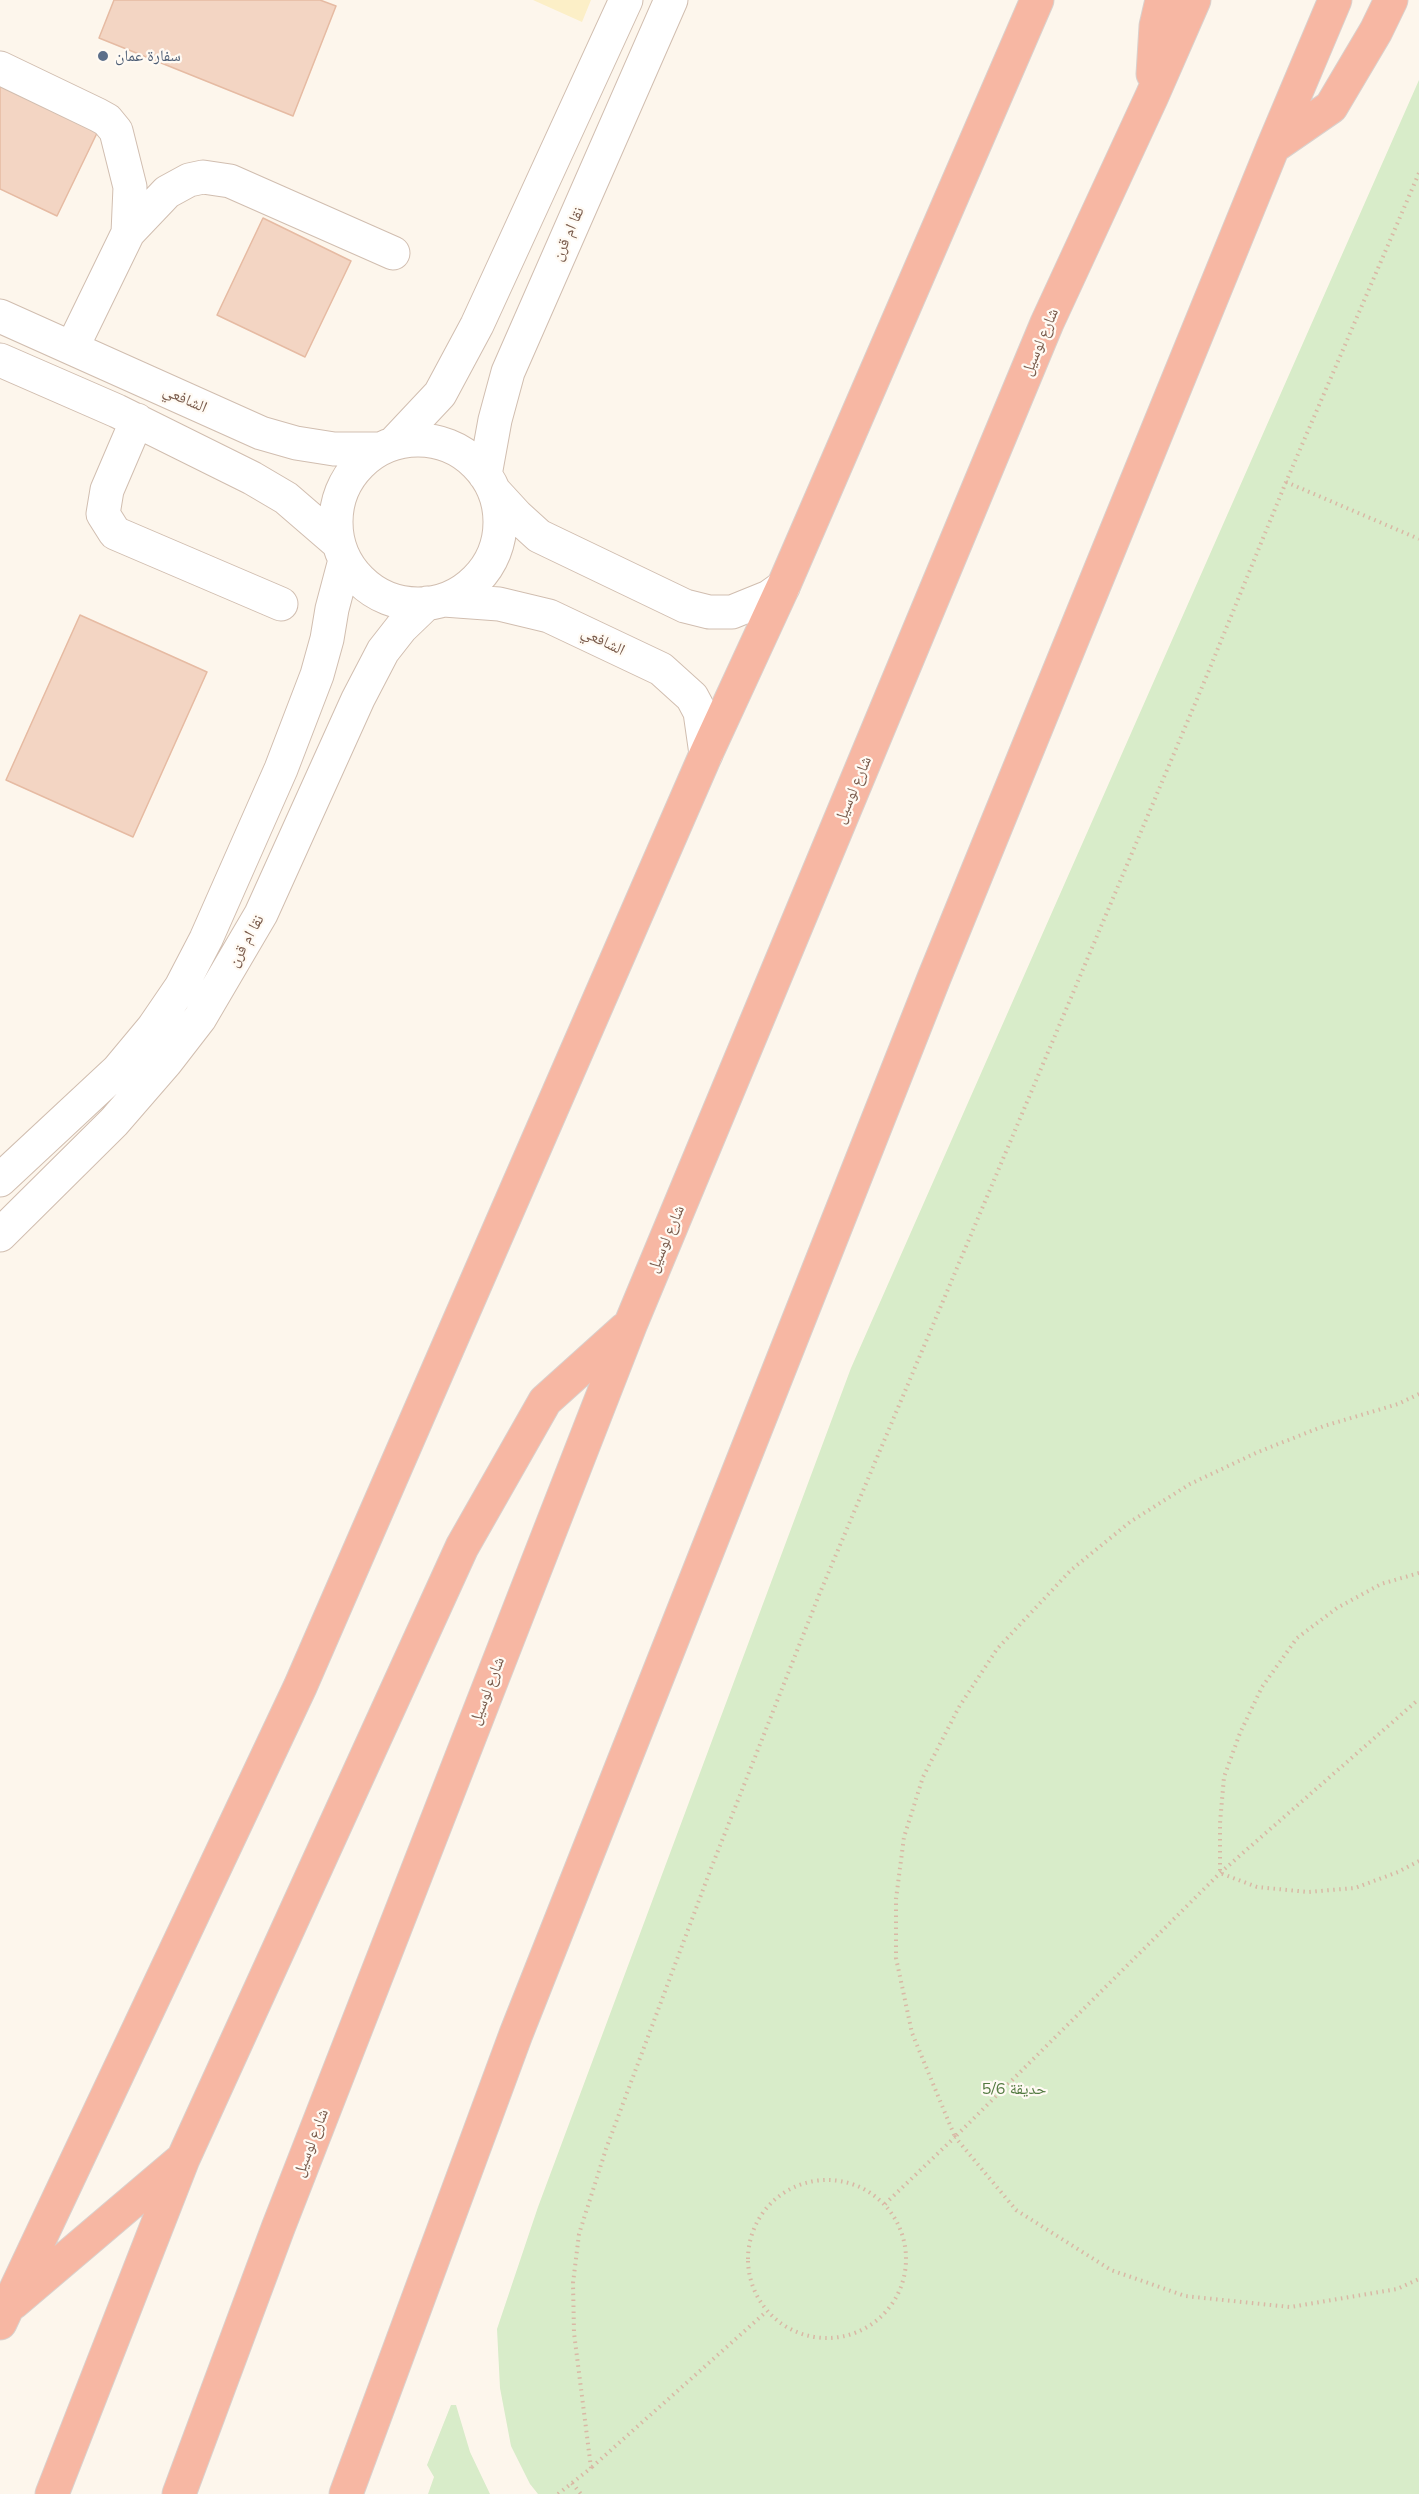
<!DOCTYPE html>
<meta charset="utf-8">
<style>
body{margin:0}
canvas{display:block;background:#fdf6ec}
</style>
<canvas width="1419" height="2494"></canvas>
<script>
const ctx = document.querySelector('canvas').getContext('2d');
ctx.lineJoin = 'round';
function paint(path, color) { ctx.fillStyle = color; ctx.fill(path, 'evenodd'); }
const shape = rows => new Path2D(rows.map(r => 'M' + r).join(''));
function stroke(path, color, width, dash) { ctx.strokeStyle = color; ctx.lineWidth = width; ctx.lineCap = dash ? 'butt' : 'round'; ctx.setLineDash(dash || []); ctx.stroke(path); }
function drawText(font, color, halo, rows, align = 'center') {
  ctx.font = font + ' Mulish,"Noto Naskh Arabic",sans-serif'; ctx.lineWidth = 4.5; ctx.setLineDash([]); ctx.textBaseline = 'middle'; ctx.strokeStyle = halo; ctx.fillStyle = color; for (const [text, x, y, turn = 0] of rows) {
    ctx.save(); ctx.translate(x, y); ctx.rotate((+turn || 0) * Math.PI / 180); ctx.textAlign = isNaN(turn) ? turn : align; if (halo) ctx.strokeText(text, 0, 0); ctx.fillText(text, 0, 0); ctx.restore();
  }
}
paint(shape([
 [1419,80,1419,2494,538,2494,530,2484,511,2446,500,2388,497,2329,538,2207,851,1368],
 [451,2405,456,2405,470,2452,490,2494,428,2494,434,2477,427,2465]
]), '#d8ecc9');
paint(shape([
 [533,0,591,0,582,22]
]), '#fcefc7');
const building = shape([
 [114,0,320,0,336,6,293,116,99,38,114,0],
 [0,84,98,131,57,216,0,189,0,84],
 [263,218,351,261,305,357,217,315,263,218],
 [80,615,207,672,133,837,6,780,80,615]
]);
paint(building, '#f3d5c3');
stroke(building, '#e6bba3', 1.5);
const minor = shape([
 [0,68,98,115,107,120,116,131,130,187,128,233],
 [0,316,261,433,296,443,334,449,379,449],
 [72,348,128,233,167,192,189,180,203,177,230,181,393,253],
 [0,360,117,411,252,478,286,498,337,542],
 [137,420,107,490,103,514,115,533,281,604],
 '336 522a82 82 0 1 1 164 0a82 82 0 1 1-164 0Z',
 [394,443,440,394,477,325,626,0],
 [485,475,495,420,508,372,671,0],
 [494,491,517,516,539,536,685,606,709,612,732,612,769,597,783,587],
 [444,600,499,604,549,616,661,669,692,697,700,712,706,754],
 [0,1180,118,1070,153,1028,181,987,206,939,281,769,317,675,327,639,332,609,345,560],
 [0,1235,114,1122,166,1062,200,1018,261,914,358,699,383,651,401,628,427,603]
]);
const highway = shape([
 [1153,74,1156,26,1162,0],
 [1273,147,1331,107,1376,31,1391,0],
 [13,2303,179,2162],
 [0,2323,300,1687,706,754,783,587,1037,0],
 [52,2494,183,2159,462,1547,545,1401,625,1329],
 [179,2494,278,2228,631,1323,1047,323,1152,96,1194,0],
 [346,2494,516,2034,934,978,1273,147,1335,0]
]);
stroke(minor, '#d1beb0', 35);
stroke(highway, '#dad1cd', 35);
stroke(shape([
 [1286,482,1419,539],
 [1419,1394,1398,1404,1324,1426,1258,1452,1190,1484,1130,1522,1071,1570,997,1649,959,1707,923,1777,904,1837,896,1899,896,1958,912,2033,955,2137,1220,1873,1419,1699],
 [1419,1573,1381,1584,1337,1608,1297,1638,1262,1687,1240,1733,1224,1777,1220,1823,1220,1873,1257,1887,1308,1892,1355,1888,1398,1872,1419,1861],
 '748 2259a79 79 0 1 1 158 0a79 79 0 1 1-158 0Z',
 [885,2204,955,2137,1016,2210,1111,2270,1185,2296,1290,2307,1397,2289,1419,2279],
 [592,2467,766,2312],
 [572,2483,581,2494],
 [558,2494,591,2468,574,2333,573,2283,579,2234,606,2149,710,1871,819,1595,1205,680,1286,482,1419,173]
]), '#d9b8a5', 4, [1.5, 4.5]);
stroke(minor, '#fff', 33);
stroke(highway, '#f7b7a3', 33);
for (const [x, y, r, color] of [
 [103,56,6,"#5c6f8a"]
]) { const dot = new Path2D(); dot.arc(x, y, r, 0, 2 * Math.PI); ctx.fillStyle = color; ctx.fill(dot); stroke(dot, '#fffaf3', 2); }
drawText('16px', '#4e5e75', '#fffaf3', [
 ["سفارة عمان",115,56]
], 'left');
drawText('16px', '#7a5c4d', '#fffaf3', [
 ["نقا ام قرن",568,234,-66],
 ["شارع لوسيل",1040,342,-67],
 ["الشافعي",185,399,24],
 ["الشافعي",603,641,26],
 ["شارع لوسيل",853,790,-67],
 ["نقا ام قرن",246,941,-61],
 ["شارع لوسيل",666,1239,-67],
 ["شارع لوسيل",487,1691,-69],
 ["شارع لوسيل",311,2143,-69]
]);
drawText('16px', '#537a41', '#fffaf3', [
 ["حديقة 5/6",1014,2089]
]);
</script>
